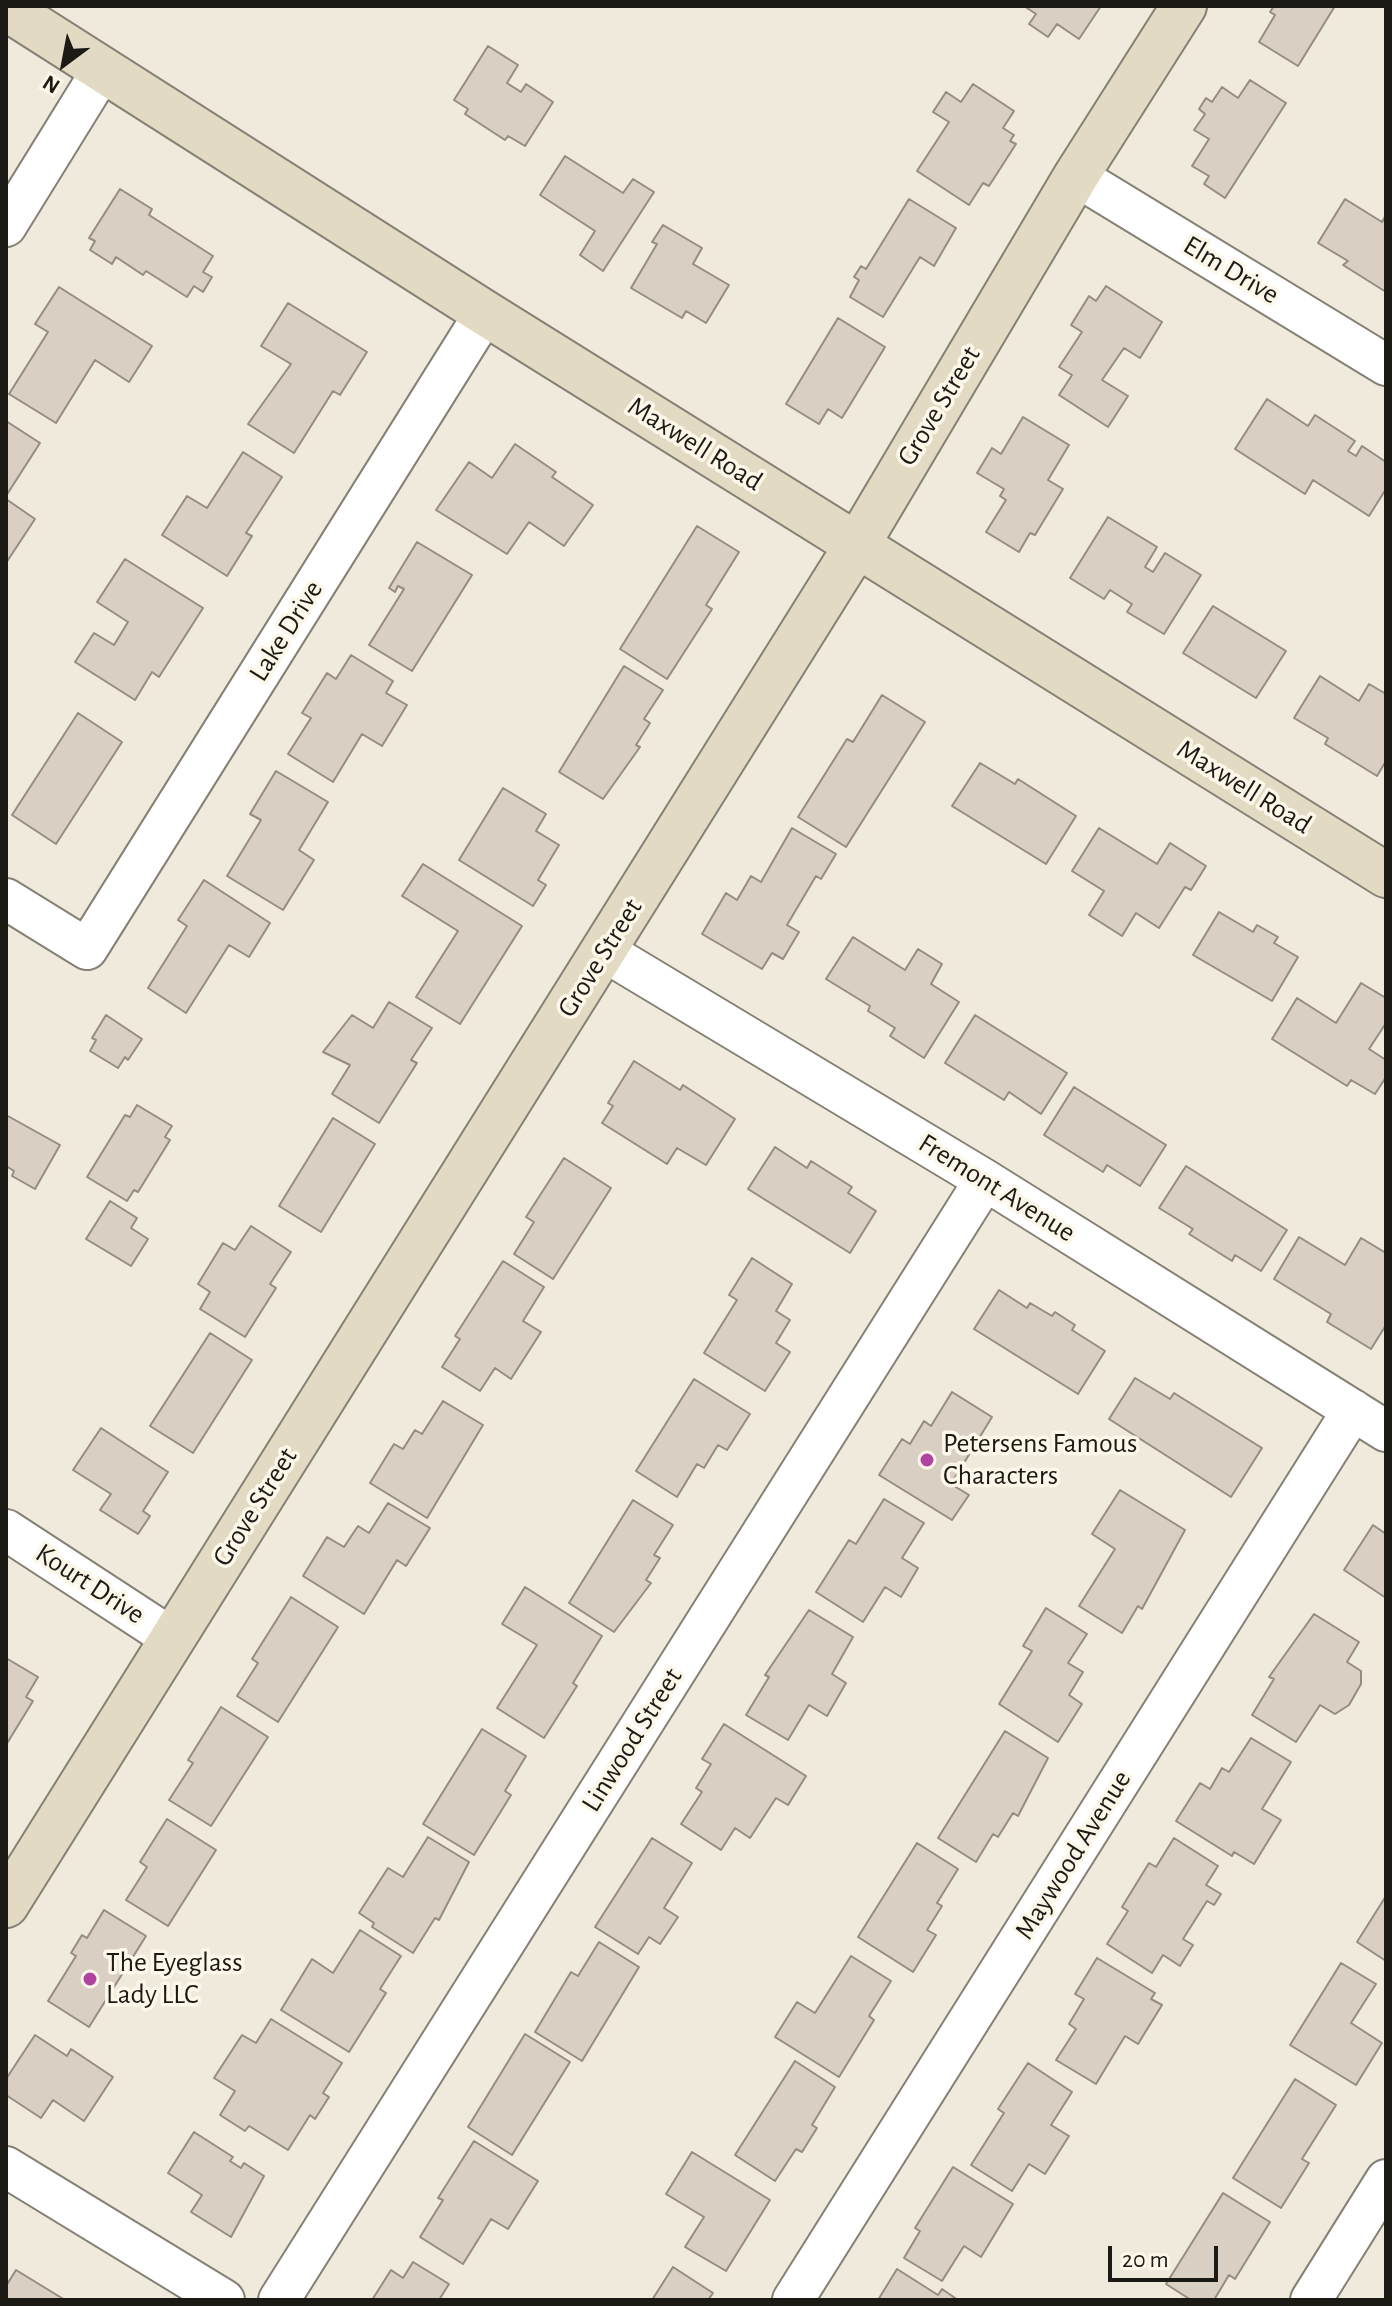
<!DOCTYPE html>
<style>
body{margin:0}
#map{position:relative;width:1392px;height:2306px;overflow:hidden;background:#efeadc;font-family:"Alegreya Sans",sans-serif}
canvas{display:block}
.frame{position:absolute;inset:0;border:8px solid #1c1a15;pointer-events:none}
.north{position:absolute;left:24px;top:24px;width:80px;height:80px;-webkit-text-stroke:6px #fdf7e9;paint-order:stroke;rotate:212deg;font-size:22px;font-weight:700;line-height:32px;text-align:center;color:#1c1a15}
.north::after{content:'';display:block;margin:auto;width:28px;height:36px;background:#1c1a15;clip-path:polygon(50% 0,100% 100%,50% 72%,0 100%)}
.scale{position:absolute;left:1108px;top:2246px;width:110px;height:36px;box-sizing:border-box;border:4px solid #1c1a15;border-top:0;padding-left:10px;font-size:24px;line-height:28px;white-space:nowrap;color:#1c1a15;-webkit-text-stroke:6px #fdf7e9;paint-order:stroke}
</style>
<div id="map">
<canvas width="1392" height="2306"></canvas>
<div class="frame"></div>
<div class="north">N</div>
<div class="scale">20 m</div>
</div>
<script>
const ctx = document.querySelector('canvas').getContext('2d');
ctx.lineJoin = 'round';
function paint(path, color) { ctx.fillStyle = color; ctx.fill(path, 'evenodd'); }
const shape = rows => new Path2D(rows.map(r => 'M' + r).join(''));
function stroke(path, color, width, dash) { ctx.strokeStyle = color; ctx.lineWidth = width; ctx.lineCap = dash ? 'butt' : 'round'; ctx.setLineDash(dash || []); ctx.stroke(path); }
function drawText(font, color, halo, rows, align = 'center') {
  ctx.font = font + ' "Alegreya Sans",sans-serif'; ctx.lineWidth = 7; ctx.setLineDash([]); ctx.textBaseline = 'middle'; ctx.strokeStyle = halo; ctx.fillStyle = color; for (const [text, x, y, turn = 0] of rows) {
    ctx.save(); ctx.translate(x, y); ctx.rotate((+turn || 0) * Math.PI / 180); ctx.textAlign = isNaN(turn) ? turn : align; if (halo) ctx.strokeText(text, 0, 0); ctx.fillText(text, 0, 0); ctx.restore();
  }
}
const building = shape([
 [1024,6,1101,6,1079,39,1057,24,1048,37,1029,24,1036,14,1024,6],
 [1274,6,1335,6,1298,66,1259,42,1275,15,1270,12,1274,6],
 [488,46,518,65,507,83,521,92,526,84,553,102,525,146,508,136,505,140,465,114,468,109,454,100,488,46],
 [1250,80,1286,103,1225,198,1204,184,1209,176,1192,166,1209,139,1194,130,1205,114,1199,109,1206,98,1212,102,1222,87,1238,98,1250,80],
 [973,84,1014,111,1003,128,1014,135,1010,141,1016,144,989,186,983,183,969,205,917,171,949,122,933,112,946,92,961,102,973,84],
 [565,156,623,193,633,179,654,192,603,271,580,255,595,231,540,195,565,156],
 [120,189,152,209,149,215,213,256,203,272,212,277,203,292,194,286,187,297,146,271,143,275,116,257,112,264,90,250,95,241,89,238,120,189],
 [909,199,956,228,934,266,920,257,883,317,850,297,859,280,854,277,861,266,866,269,909,199],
 [1345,199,1382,222,1386,215,1386,292,1343,265,1348,261,1318,243,1345,199],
 [663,225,702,248,693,264,729,285,706,323,686,311,682,318,631,288,657,244,652,242,663,225],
 [1106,286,1162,322,1140,358,1124,348,1102,380,1128,396,1108,427,1059,395,1072,375,1059,367,1082,332,1071,325,1089,296,1096,301,1106,286],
 [59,287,152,346,129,382,95,360,56,423,9,394,48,332,35,324,59,287],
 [288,303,367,352,340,395,333,391,294,453,248,424,291,364,261,346,288,303],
 [838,318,885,347,842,418,828,409,819,424,786,404,838,318],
 [1267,399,1308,426,1315,415,1355,441,1348,451,1356,456,1362,446,1386,462,1386,489,1369,516,1313,480,1305,494,1235,449,1267,399],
 [1023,417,1069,445,1048,480,1063,489,1035,535,1030,533,1019,552,986,532,1006,500,1000,496,1004,489,977,473,992,448,1001,454,1023,417],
 [6,421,40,443,6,496,6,421],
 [515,444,556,472,552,477,593,505,564,546,529,522,507,554,436,510,469,462,492,478,515,444],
 [243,452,282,477,246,533,252,536,227,576,162,535,187,496,207,508,243,452],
 [6,499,35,519,6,563,6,499],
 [1108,517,1157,547,1145,567,1153,572,1165,553,1201,575,1164,634,1127,612,1132,604,1110,590,1104,599,1070,578,1108,517],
 [697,526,739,552,706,605,712,609,667,679,620,649,697,526],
 [417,542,472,575,412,671,369,645,404,589,398,586,395,592,389,588,417,542],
 [125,559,203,608,159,677,152,672,135,700,75,662,94,633,114,645,128,622,97,602,125,559],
 [1213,606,1286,651,1256,698,1183,653,1213,606],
 [351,655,393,681,386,693,407,705,382,746,362,734,333,782,288,754,311,718,302,713,327,673,336,679,351,655],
 [624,666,663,690,644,719,650,723,636,745,640,747,603,799,559,772,624,666],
 [1320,676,1359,701,1369,684,1386,694,1386,761,1377,776,1325,744,1328,738,1294,718,1320,676],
 [882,695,925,722,846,847,798,817,847,739,853,742,882,695],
 [78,713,122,742,56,844,12,815,78,713],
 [980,763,1015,784,1018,779,1076,816,1046,864,952,806,980,763],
 [276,771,328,802,299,850,314,860,283,910,227,876,261,820,250,814,276,771],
 [503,788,546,814,536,831,559,845,538,880,546,885,533,906,459,860,503,788],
 [792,828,836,854,821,879,816,876,787,925,799,932,783,959,772,953,762,969,702,934,726,893,737,900,751,876,761,882,792,828],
 [1099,828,1157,864,1170,843,1206,866,1191,890,1185,887,1159,928,1136,913,1122,936,1089,915,1104,891,1072,871,1099,828],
 [423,864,522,926,460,1024,416,997,458,931,402,896,423,864],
 [204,880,270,923,249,957,229,945,186,1013,148,988,187,926,178,920,204,880],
 [1219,912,1253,932,1257,925,1278,937,1274,943,1298,957,1272,1001,1193,955,1219,912],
 [853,937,905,970,918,949,942,964,931,984,959,1002,924,1058,890,1036,895,1028,868,1011,870,1006,826,979,853,937],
 [1361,983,1386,998,1386,1023,1369,1049,1386,1060,1386,1077,1375,1094,1351,1080,1347,1086,1272,1039,1297,998,1336,1023,1361,983],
 [389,1002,432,1028,411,1060,417,1063,379,1123,332,1094,350,1065,323,1052,352,1015,373,1028,389,1002],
 [106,1015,142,1039,128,1060,125,1057,118,1068,90,1051,96,1040,92,1038,106,1015],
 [975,1015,1067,1073,1041,1114,1009,1092,1004,1100,945,1063,975,1015],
 [634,1061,680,1090,683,1085,735,1119,706,1165,677,1148,667,1164,602,1123,613,1106,608,1103,634,1061],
 [1074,1087,1166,1145,1140,1186,1107,1165,1103,1172,1044,1135,1074,1087],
 [137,1105,172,1126,165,1137,170,1140,138,1192,134,1190,127,1201,87,1177,125,1115,130,1117,137,1105],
 [6,1115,60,1145,35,1189,12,1176,14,1171,6,1166,6,1115],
 [333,1118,375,1144,321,1232,279,1206,333,1118],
 [775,1147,807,1168,811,1161,852,1187,848,1193,876,1211,850,1253,748,1189,775,1147],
 [564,1158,611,1188,553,1279,514,1254,534,1222,526,1217,564,1158],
 [1186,1166,1287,1230,1261,1271,1235,1255,1232,1261,1189,1234,1193,1229,1159,1208,1186,1166],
 [110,1201,137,1218,131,1228,148,1239,131,1266,86,1239,110,1201],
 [251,1226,291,1252,270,1284,276,1288,245,1337,200,1309,210,1292,198,1284,223,1243,235,1250,251,1226],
 [1299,1237,1345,1265,1361,1238,1386,1253,1386,1325,1371,1349,1327,1322,1331,1314,1274,1279,1299,1237],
 [752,1258,792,1284,776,1311,790,1320,776,1343,790,1352,765,1391,704,1353,737,1300,729,1295,752,1258],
 [503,1261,544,1287,523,1321,541,1332,511,1379,495,1368,480,1391,442,1367,460,1339,455,1336,503,1261],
 [999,1290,1027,1308,1030,1303,1052,1316,1055,1312,1075,1325,1072,1330,1105,1351,1078,1394,974,1329,999,1290],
 [210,1333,252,1360,193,1453,150,1426,210,1333],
 [1135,1378,1170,1399,1174,1393,1262,1448,1231,1497,1109,1419,1135,1378],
 [694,1379,750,1414,727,1450,718,1445,704,1468,697,1464,677,1497,636,1471,694,1379],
 [952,1392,992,1417,951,1484,969,1495,952,1520,879,1475,902,1439,910,1444,924,1421,931,1426,952,1392],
 [443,1401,483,1425,427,1518,370,1483,394,1444,403,1449,415,1430,422,1434,443,1401],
 [101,1428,168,1472,143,1511,150,1516,138,1534,100,1510,111,1494,73,1470,101,1428],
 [1120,1490,1185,1530,1142,1609,1138,1606,1122,1633,1079,1606,1115,1549,1092,1534,1120,1490],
 [884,1499,924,1523,902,1558,918,1568,901,1597,885,1587,863,1622,816,1592,849,1540,856,1544,884,1499],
 [633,1500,673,1525,654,1555,660,1558,646,1580,651,1583,614,1632,569,1603,633,1500],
 [388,1503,430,1528,406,1566,397,1560,364,1614,303,1576,327,1537,344,1547,358,1526,369,1533,388,1503],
 [1373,1525,1386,1534,1386,1598,1344,1570,1373,1525],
 [525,1587,602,1636,573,1683,577,1686,544,1738,497,1708,537,1645,502,1624,525,1587],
 [291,1597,338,1627,278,1722,237,1696,258,1663,252,1659,291,1597],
 [1046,1608,1087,1634,1068,1663,1083,1672,1069,1695,1082,1704,1058,1742,999,1704,1032,1651,1023,1646,1046,1608],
 [809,1610,853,1637,832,1674,846,1683,827,1716,809,1705,788,1740,746,1715,769,1677,765,1675,809,1610],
 [1314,1614,1359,1642,1347,1662,1361,1671,1361,1684,1349,1705,1335,1714,1320,1705,1296,1742,1252,1715,1274,1679,1269,1677,1314,1614],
 [6,1658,38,1677,26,1697,33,1701,6,1745,6,1658],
 [221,1707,268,1737,211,1826,169,1800,193,1763,188,1760,221,1707],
 [724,1724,806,1776,788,1805,776,1798,750,1838,735,1828,721,1850,681,1824,702,1792,696,1788,711,1764,702,1759,724,1724],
 [482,1729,526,1756,505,1791,511,1795,474,1855,423,1824,482,1729],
 [1005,1731,1048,1758,1018,1816,1013,1813,998,1837,993,1834,976,1862,938,1838,1005,1731],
 [1251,1738,1291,1762,1262,1809,1281,1820,1254,1864,1234,1852,1232,1856,1176,1821,1200,1783,1210,1789,1222,1768,1229,1772,1251,1738],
 [167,1819,216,1850,168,1926,126,1900,147,1867,140,1862,167,1819],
 [428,1837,469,1862,439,1920,435,1918,413,1953,372,1927,374,1923,359,1913,388,1868,403,1877,428,1837],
 [652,1838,692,1863,664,1908,678,1917,660,1944,649,1937,638,1954,595,1927,652,1838],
 [1174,1838,1218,1866,1206,1885,1221,1894,1214,1905,1207,1901,1183,1939,1193,1945,1180,1966,1163,1955,1152,1973,1107,1944,1128,1911,1122,1907,1149,1863,1156,1867,1174,1838],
 [917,1843,958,1869,937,1903,942,1906,927,1930,936,1935,913,1972,858,1937,917,1843],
 [1386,1896,1386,1961,1357,1942,1386,1896],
 [104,1910,146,1936,89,2027,48,2001,76,1956,71,1953,82,1935,87,1938,104,1910],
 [360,1930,401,1956,380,1989,386,1993,349,2052,281,2010,312,1959,333,1973,360,1930],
 [599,1942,639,1967,582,2061,535,2032,571,1972,578,1976,599,1942],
 [851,1956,891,1981,869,2016,874,2020,839,2077,775,2037,797,2002,815,2013,851,1956],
 [1097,1958,1155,1993,1151,1999,1162,2005,1138,2044,1125,2036,1096,2084,1056,2060,1076,2029,1069,2024,1084,1999,1075,1994,1097,1958],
 [1341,1963,1376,1984,1351,2023,1382,2043,1356,2085,1290,2045,1341,1963],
 [271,2019,342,2063,323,2093,329,2097,315,2119,310,2115,288,2150,249,2126,245,2131,220,2115,235,2091,214,2078,242,2035,256,2043,271,2019],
 [525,2034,570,2062,512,2155,468,2127,525,2034],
 [35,2035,67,2056,71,2049,113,2077,84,2121,53,2100,41,2118,6,2095,6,2079,35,2035],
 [795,2061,835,2087,812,2125,817,2128,802,2152,796,2149,775,2181,735,2155,795,2061],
 [1028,2063,1072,2092,1051,2125,1069,2136,1045,2174,1029,2164,1012,2191,971,2165,1004,2113,998,2109,1028,2063],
 [1295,2079,1336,2105,1302,2159,1309,2163,1281,2208,1233,2178,1295,2079],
 [194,2132,233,2157,230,2161,241,2168,244,2163,264,2176,231,2237,191,2212,202,2195,168,2173,194,2132],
 [474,2141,538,2181,508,2229,491,2219,463,2264,420,2237,443,2200,438,2198,474,2141],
 [692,2152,770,2200,726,2271,685,2247,704,2217,666,2194,692,2152],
 [953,2167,1013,2204,981,2257,964,2246,942,2281,904,2258,920,2231,915,2228,953,2167],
 [1223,2193,1270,2222,1235,2279,1229,2275,1214,2300,1191,2300,1166,2284,1223,2193],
 [413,2262,449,2284,439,2300,372,2300,391,2270,403,2278,413,2262],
 [673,2267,713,2293,708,2300,652,2300,673,2267],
 [897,2269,938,2295,942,2289,958,2300,878,2300,897,2269],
 [16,2270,65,2300,6,2300,6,2286,16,2270]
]);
paint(building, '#d9cfc3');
stroke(building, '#968c82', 2);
const street = shape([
 [1076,176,1386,365],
 [6,226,103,69],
 [6,899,87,949,485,313],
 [604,951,985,1180,1386,1431],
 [6,1530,173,1639],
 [6,2167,224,2300],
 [279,2300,985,1180],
 [793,2300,1353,1410],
 [1311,2300,1386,2180]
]);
const secondary = shape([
 [6,8,485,313,1386,875],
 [6,1905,857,545,1076,176,1184,6]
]);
stroke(street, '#858074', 44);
stroke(secondary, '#858074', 48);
stroke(street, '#fff', 40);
stroke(secondary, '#e2dac2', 44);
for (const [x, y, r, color] of [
 [927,1460,8,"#b143a0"],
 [90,1979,8,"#b143a0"]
]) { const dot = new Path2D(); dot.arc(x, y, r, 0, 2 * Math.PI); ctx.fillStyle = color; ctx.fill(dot); stroke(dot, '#fdf7e9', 3); }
drawText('28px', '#1c1a15', '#fdf7e9', [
 ["Elm Drive",1231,270,31],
 ["Grove Street",939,406,-59],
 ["Maxwell Road",695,444,32],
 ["Lake Drive",286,631,-58],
 ["Maxwell Road",1244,787,32],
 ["Grove Street",600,958,-58],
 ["Fremont Avenue",997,1188,32],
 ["Grove Street",255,1507,-58],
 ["Kourt Drive",90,1584,33],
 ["Linwood Street",632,1740,-58],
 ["Maywood Avenue",1073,1855,-58]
]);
drawText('28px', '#1c1a15', '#fdf7e9', [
 ["Petersens Famous",943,1444],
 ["Characters",943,1476],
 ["The Eyeglass",106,1963],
 ["Lady LLC",106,1995]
], 'left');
</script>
